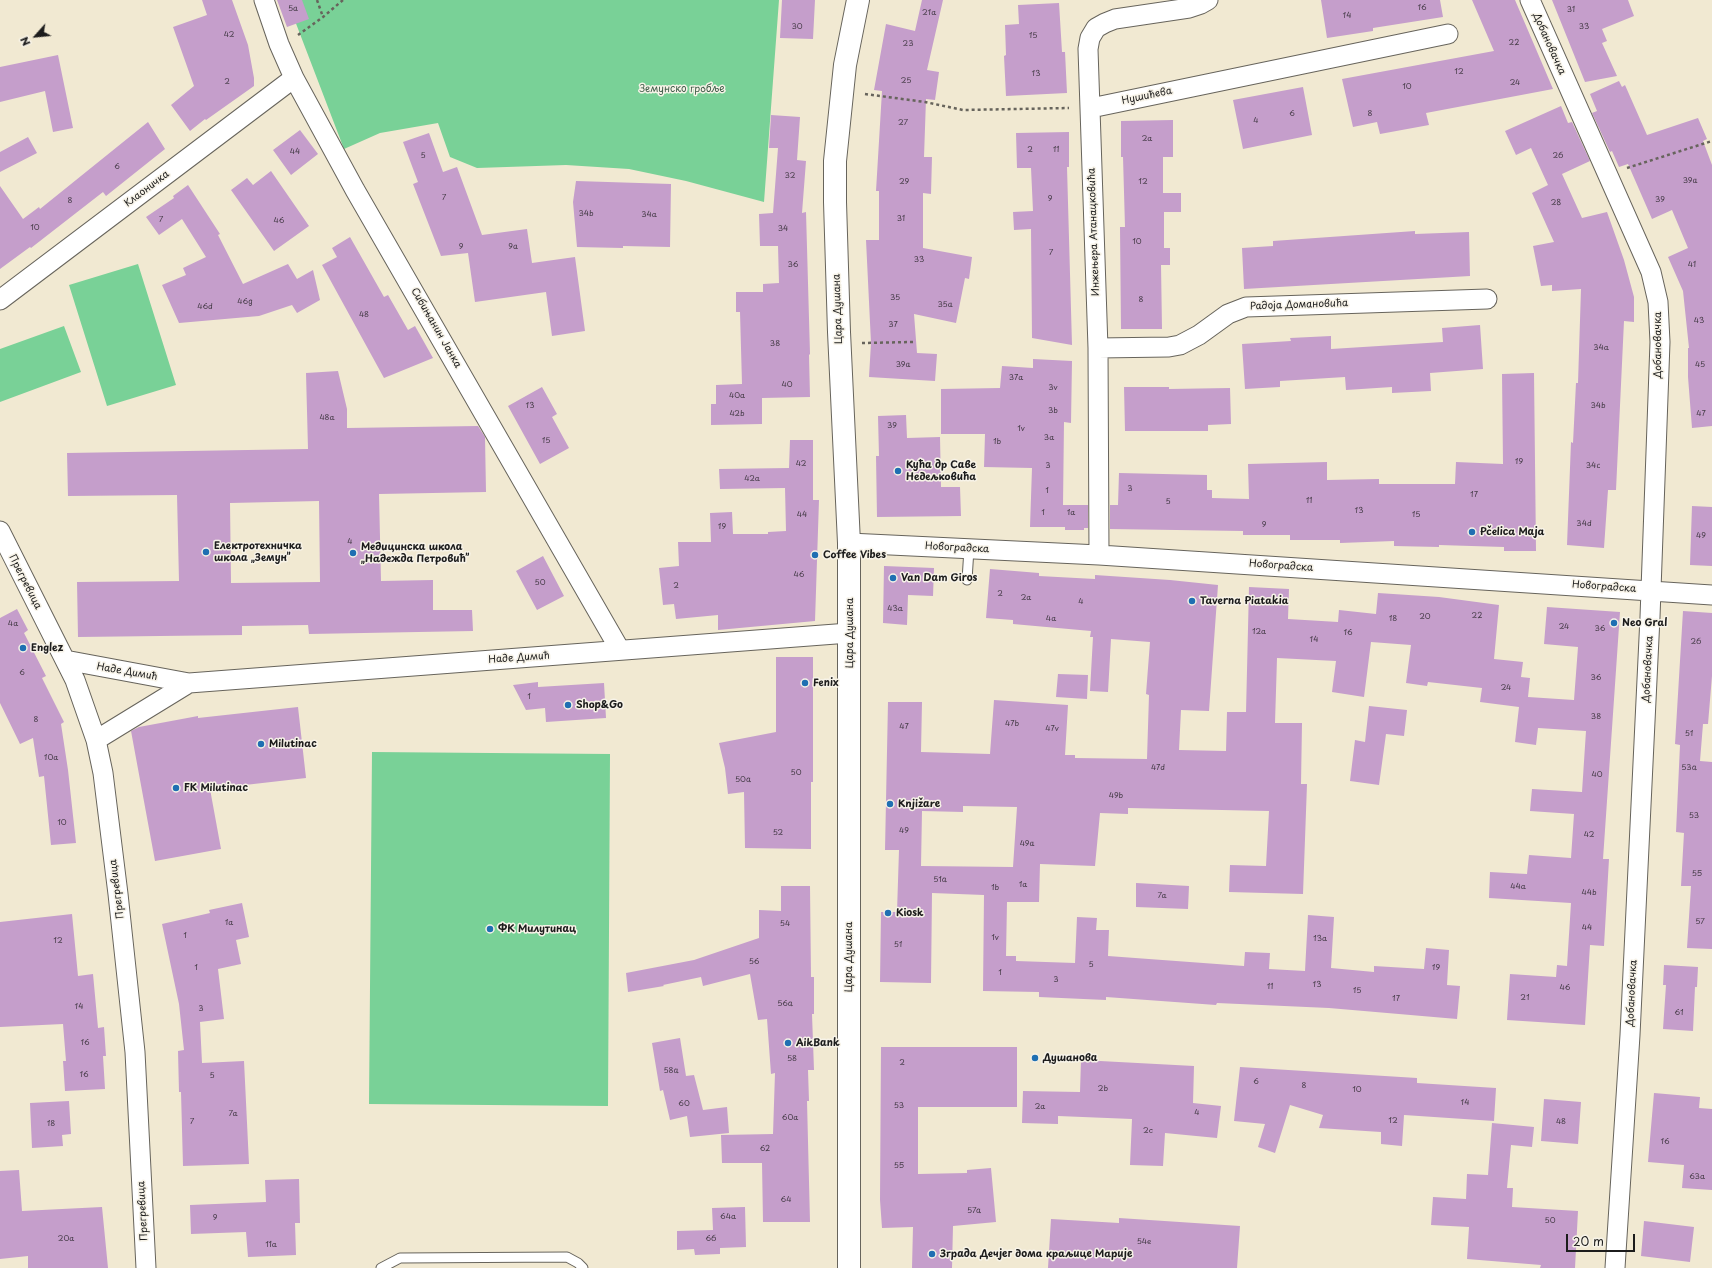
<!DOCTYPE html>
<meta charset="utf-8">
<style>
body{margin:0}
#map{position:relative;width:1712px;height:1268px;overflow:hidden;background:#f1e9d2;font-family:"Playpen Sans",sans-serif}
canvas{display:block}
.north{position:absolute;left:16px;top:16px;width:40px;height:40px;-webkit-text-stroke:3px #f7f3e8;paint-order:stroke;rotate:243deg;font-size:11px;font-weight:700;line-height:16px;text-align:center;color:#1c1c1c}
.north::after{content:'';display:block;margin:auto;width:14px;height:18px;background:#1c1c1c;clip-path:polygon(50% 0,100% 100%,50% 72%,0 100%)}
.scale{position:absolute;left:1566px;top:1234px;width:69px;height:18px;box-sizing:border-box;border:2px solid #1c1c1c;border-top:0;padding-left:5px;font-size:12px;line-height:14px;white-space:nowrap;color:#1c1c1c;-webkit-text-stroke:3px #f7f3e8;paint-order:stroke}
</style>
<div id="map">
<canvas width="1712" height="1268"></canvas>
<div class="north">N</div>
<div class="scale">20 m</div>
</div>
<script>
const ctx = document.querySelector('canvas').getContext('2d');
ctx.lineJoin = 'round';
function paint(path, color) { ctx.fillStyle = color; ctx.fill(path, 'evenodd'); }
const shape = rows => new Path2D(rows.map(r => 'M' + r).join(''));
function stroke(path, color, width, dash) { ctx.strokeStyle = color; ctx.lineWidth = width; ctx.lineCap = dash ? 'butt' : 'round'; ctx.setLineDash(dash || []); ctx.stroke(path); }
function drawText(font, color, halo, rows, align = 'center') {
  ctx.font = font + ' "Playpen Sans",sans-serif'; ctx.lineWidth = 3; ctx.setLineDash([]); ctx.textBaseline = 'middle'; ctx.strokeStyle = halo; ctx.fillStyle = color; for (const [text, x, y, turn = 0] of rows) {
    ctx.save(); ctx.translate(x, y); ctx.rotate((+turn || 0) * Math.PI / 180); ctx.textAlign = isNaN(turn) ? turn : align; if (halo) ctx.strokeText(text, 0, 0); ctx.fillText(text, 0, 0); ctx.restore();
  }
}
paint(shape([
 [287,0,779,0,764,202,686,181,629,169,566,165,477,168,450,157,438,123,380,133,344,149],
 [138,264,176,385,107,406,69,285],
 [64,326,81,372,0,402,0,349],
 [372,752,610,754,608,1106,369,1104]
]), '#79d197');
paint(shape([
 [202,0,232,0,248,45,254,78,254,86,206,120,205,119,190,131,171,105,194,86,173,27,207,15],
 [277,0,302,0,309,19,287,27],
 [782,0,815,0,813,39,780,38],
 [922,0,943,0,927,70,939,72,935,100,926,99,924,157,932,157,931,194,923,193,923,248,972,257,969,279,965,278,956,323,914,314,917,353,937,354,935,381,869,377,871,343,866,240,879,240,879,191,876,191,882,91,874,90,886,24,915,31],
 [1321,0,1440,0,1443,17,1373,28,1373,31,1327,38],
 [1472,0,1515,0,1553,89,1426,113,1429,125,1380,134,1377,122,1353,127,1342,79,1494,51],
 [1552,0,1628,0,1634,16,1602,29,1607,41,1602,43,1617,76,1585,82],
 [1059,3,1062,52,1065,52,1067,93,1006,96,1004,56,1006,55,1005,25,1019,24,1018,5],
 [58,55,73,128,53,132,45,91,0,102,0,67],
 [1619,81,1622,87,1625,85,1647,135,1698,118,1707,139,1703,141,1712,165,1712,426,1692,428,1688,377,1688,348,1689,348,1683,291,1668,257,1688,248,1672,210,1652,219,1628,164,1619,167,1612,151,1610,152,1592,113,1597,111,1590,94],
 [1303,87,1312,135,1243,149,1233,100],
 [1561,106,1568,123,1572,122,1590,161,1562,174,1582,218,1607,212,1624,260,1634,297,1634,322,1624,321,1616,490,1608,490,1604,548,1567,545,1571,442,1573,443,1576,383,1578,383,1581,289,1552,291,1552,285,1541,286,1533,246,1554,242,1532,193,1548,185,1531,148,1516,155,1505,131],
 [771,115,800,117,797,160,806,161,802,213,806,212,810,354,809,355,810,397,762,398,762,424,711,425,711,404,716,404,716,385,742,384,740,312,736,312,736,292,763,292,763,284,779,283,778,246,760,246,759,214,773,213,778,148,769,148],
 [1173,120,1173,157,1163,157,1163,193,1181,193,1181,212,1164,212,1164,248,1170,248,1170,265,1161,265,1162,329,1121,329,1120,227,1125,227,1123,157,1121,157,1121,121],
 [148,122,165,149,106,196,103,192,31,248,30,247,0,269,0,186,23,219,39,207,40,209],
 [300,130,318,154,291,175,273,150],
 [1069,132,1069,167,1067,167,1072,345,1032,338,1031,229,1014,230,1013,212,1033,211,1031,168,1017,168,1016,133],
 [429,133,443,172,457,167,482,235,527,229,532,263,575,257,585,331,552,336,546,292,475,302,468,253,441,256,413,184,418,182,403,142],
 [28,137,37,153,0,172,0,152],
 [271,171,309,226,274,251,231,190,247,178,253,185],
 [576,181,671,184,670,247,623,246,623,248,577,247,573,202],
 [188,185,220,234,218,235,243,284,288,264,297,279,313,270,320,300,297,313,292,305,259,316,179,323,162,285,186,275,183,268,206,257,182,219,159,235,146,217,174,198,173,196],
 [1415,231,1415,234,1469,232,1470,276,1244,289,1242,248,1273,246,1273,241],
 [350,237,384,297,388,295,408,330,415,326,433,358,384,378,322,265,337,257,332,248],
 [1480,325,1483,369,1430,373,1431,391,1392,393,1392,387,1346,390,1345,377,1280,381,1280,387,1245,389,1242,344,1291,341,1290,338,1331,336,1331,349,1443,342,1442,328],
 [1033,359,1072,361,1071,423,1064,422,1063,505,1088,505,1088,528,1084,528,1084,530,1065,530,1065,527,1030,527,1032,468,984,467,985,434,941,434,941,389,1000,388,1002,366,1033,368],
 [338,371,347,409,347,428,478,426,485,437,486,492,379,494,381,581,433,580,433,610,472,610,473,631,309,634,308,625,242,626,242,635,78,637,77,582,179,581,177,495,68,496,67,453,308,449,306,373],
 [319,501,320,582,231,583,230,503],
 [1534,373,1536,551,1504,551,1504,547,1439,545,1439,547,1394,546,1394,541,1340,543,1340,540,1290,540,1290,535,1243,535,1243,531,1110,529,1110,505,1118,505,1119,473,1207,475,1207,490,1212,490,1212,498,1249,499,1248,464,1327,462,1327,480,1379,479,1379,484,1455,484,1456,462,1503,464,1502,374],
 [542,387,557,414,552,417,569,448,540,464,508,406],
 [1124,387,1169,387,1169,389,1230,388,1231,424,1208,425,1208,431,1125,431],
 [906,415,907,438,940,437,941,487,960,487,961,516,877,517,876,456,879,456,878,416],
 [790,440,813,440,813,500,819,500,815,621,718,630,718,615,676,619,674,604,663,605,659,568,679,566,678,542,711,542,710,513,732,512,733,534,768,534,768,532,786,531,785,488,720,489,719,469,789,468],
 [1692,506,1712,507,1712,566,1690,565],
 [543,556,564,596,537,610,516,571],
 [884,566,934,568,933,596,908,595,907,625,883,623],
 [990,569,1039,573,1039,576,1095,579,1095,575,1170,580,1218,585,1209,711,1181,710,1179,750,1226,751,1227,712,1246,712,1249,587,1289,589,1288,619,1338,622,1339,610,1376,614,1378,593,1439,597,1499,605,1494,659,1523,662,1521,677,1530,678,1528,697,1574,700,1578,647,1544,644,1547,607,1620,612,1603,859,1609,859,1604,946,1590,945,1585,1025,1507,1020,1510,974,1556,977,1557,965,1567,966,1571,903,1489,898,1490,872,1527,874,1529,855,1571,858,1574,814,1530,811,1532,789,1582,792,1586,731,1538,728,1536,745,1515,742,1519,707,1480,702,1482,688,1428,682,1427,686,1406,683,1411,645,1371,642,1364,697,1332,692,1336,661,1277,658,1275,723,1302,723,1301,784,1307,784,1303,894,1229,892,1230,865,1266,866,1269,811,1128,808,1128,814,1100,813,1095,866,1040,864,1039,902,1007,902,1006,956,1016,956,1016,961,1075,963,1077,917,1097,918,1096,930,1109,930,1108,956,1244,966,1245,952,1270,953,1269,969,1305,971,1308,915,1334,917,1331,968,1374,972,1374,966,1424,969,1426,948,1449,950,1447,985,1460,986,1457,1019,1329,1008,1217,1003,1216,1005,1106,997,1106,1000,1039,997,1039,992,983,991,984,895,932,893,931,983,880,982,881,912,897,912,899,850,885,850,888,702,922,702,921,752,990,754,994,700,1068,705,1065,755,1075,755,1075,758,1147,759,1149,695,1146,694,1150,642,1111,639,1108,692,1090,691,1093,637,1090,637,1091,631,1013,624,1013,620,986,618],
 [963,806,1017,807,1013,867,921,866,922,811,963,812],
 [17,609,28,630,24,633,46,676,42,678,64,722,61,724,68,770,76,843,51,845,44,776,39,777,33,738,20,744,0,703,0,618],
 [1683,611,1712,613,1712,676,1708,724,1703,724,1700,761,1712,762,1712,949,1687,948,1691,886,1681,886,1684,833,1676,832,1680,745,1675,744],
 [776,657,813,657,813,782,811,782,811,849,745,848,744,792,728,794,725,768,719,743,776,732],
 [1058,674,1088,675,1087,699,1056,697],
 [538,682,538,687,604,683,606,718,546,722,545,708,526,710,513,685],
 [1369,706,1407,710,1404,736,1386,734,1379,785,1350,781,1355,740,1365,742],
 [298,707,306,778,210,789,221,849,155,861,131,731,139,727,198,716,198,718],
 [1136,883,1189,886,1188,909,1136,907],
 [781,886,810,886,811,977,814,977,814,1014,812,1014,814,1070,808,1070,809,1101,807,1101,810,1222,763,1222,762,1163,722,1163,721,1135,773,1134,775,1073,771,1074,767,1019,758,1020,750,974,703,986,701,977,663,985,664,986,628,992,626,973,694,960,759,938,759,910,781,911],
 [242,903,249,937,236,940,241,964,218,969,224,1019,200,1022,202,1063,244,1061,249,1164,183,1166,181,1092,179,1092,178,1051,184,1050,179,1004,162,924,210,913,209,910],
 [72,914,78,976,93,974,98,1028,104,1027,106,1056,103,1056,105,1089,65,1091,63,1061,66,1061,63,1024,0,1027,0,922],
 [1664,965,1698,967,1697,987,1695,987,1693,1031,1663,1029,1666,985,1663,985],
 [680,1038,686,1076,694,1075,703,1110,727,1107,729,1133,690,1137,687,1116,670,1120,663,1090,660,1091,652,1043],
 [881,1047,1017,1047,1017,1107,918,1107,918,1174,967,1173,967,1170,991,1168,996,1222,953,1226,952,1268,912,1268,913,1227,882,1228,880,1200],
 [1081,1060,1194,1066,1193,1103,1221,1106,1217,1138,1165,1133,1163,1166,1130,1165,1132,1119,1058,1116,1058,1124,1022,1123,1023,1091,1080,1092],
 [1240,1067,1417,1078,1417,1083,1496,1088,1494,1121,1404,1115,1402,1146,1381,1144,1381,1132,1319,1128,1323,1115,1290,1105,1275,1153,1258,1147,1265,1124,1234,1121],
 [1654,1093,1700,1097,1699,1108,1712,1109,1712,1190,1682,1188,1684,1165,1648,1162],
 [1544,1099,1581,1102,1578,1144,1541,1141],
 [69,1101,71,1134,62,1135,63,1146,32,1148,30,1103],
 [1492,1123,1534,1127,1532,1147,1511,1145,1507,1188,1513,1188,1512,1207,1578,1211,1575,1268,1540,1268,1541,1265,1467,1259,1469,1227,1431,1225,1433,1197,1466,1199,1467,1174,1488,1175],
 [19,1170,22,1211,102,1207,108,1268,28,1268,28,1256,0,1259,0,1171],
 [299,1179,300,1223,295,1223,296,1255,248,1257,246,1232,191,1234,190,1205,266,1202,265,1180],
 [745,1207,746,1247,720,1248,720,1254,695,1255,694,1249,677,1250,677,1231,713,1230,712,1208],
 [1119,1218,1240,1226,1237,1268,1048,1268,1051,1219,1119,1223],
 [1644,1221,1694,1227,1690,1262,1641,1256]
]), '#c59ecb');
const lane = shape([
 [967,580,969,549],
 [381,1268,400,1258,567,1257,578,1263,583,1268]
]);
const street = shape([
 [264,0,279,44,294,78,355,190,620,650],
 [1530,0,1651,272,1658,302,1660,342,1650,617,1630,1035,1615,1268],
 [1091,108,1448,34],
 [0,300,294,78],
 [1098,348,1169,347,1180,345,1199,335,1228,314,1246,307,1487,299],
 [0,531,75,680,96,740,103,773,118,894,135,1052,146,1268],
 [849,543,1099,555,1712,595],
 [1099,555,1098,348,1088,49,1090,38,1096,28,1105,23,1115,19,1189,8,1201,4,1208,0],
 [65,660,189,683],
 [96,740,189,683,849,633]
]);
const secondary = shape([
 [849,1268,849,543,839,332,835,202,835,161,845,65,858,0]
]);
stroke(lane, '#67645c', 11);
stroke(street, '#67645c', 21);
stroke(secondary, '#67645c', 24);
stroke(shape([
 [317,0,323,17],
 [298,35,323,17,343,0],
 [865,94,925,102,963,110,1069,108],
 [1627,168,1712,141],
 [862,343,913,342]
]), '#67645c', 2.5, [3, 3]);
stroke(lane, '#fff', 9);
stroke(street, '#fff', 19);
stroke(secondary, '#fff', 22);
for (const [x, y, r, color] of [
 [898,471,4,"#1f6fb2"],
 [1472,532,4,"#1f6fb2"],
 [206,552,4,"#1f6fb2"],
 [353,553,4,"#1f6fb2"],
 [815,555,4,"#1f6fb2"],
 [893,578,4,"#1f6fb2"],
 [1192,601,4,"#1f6fb2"],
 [1614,623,4,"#1f6fb2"],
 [23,648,4,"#1f6fb2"],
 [805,683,4,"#1f6fb2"],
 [568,705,4,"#1f6fb2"],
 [261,744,4,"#1f6fb2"],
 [176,788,4,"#1f6fb2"],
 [890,804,4,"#1f6fb2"],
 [888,913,4,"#1f6fb2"],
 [490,929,4,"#1f6fb2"],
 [788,1043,4,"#1f6fb2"],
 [1035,1058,4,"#1f6fb2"],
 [932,1254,4,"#1f6fb2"]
]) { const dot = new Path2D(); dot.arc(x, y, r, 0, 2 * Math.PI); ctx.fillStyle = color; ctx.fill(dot); stroke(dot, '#f7f3e8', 1.5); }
drawText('8px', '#463c48', null, [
 ["16",1422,8],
 ["5a",293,9],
 ["31",1571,10],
 ["21a",929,13],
 ["14",1347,16],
 ["30",797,27],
 ["33",1584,27],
 ["42",229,35],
 ["15",1033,36],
 ["22",1514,43],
 ["23",908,44],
 ["12",1459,72],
 ["13",1036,74],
 ["25",906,81],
 ["2",227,82],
 ["24",1515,83],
 ["10",1407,87],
 ["6",1292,114],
 ["8",1370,114],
 ["4",1256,121],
 ["27",903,123],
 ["2a",1147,139],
 ["2",1030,150],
 ["11",1056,150],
 ["44",295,152],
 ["5",423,156],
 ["26",1558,156],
 ["6",117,167],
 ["32",790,176],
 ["39a",1690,181],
 ["29",904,182],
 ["12",1143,182],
 ["7",444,198],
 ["9",1050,199],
 ["39",1660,200],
 ["8",70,201],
 ["28",1556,203],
 ["34b",586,214],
 ["34a",649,215],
 ["31",901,219],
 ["7",161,220],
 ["46",279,221],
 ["10",35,228],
 ["34",783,229],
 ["10",1137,242],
 ["9",461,247],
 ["9a",513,247],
 ["7",1051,253],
 ["33",919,260],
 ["36",793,265],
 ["41",1692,265],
 ["35",895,298],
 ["8",1141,300],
 ["46g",245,302],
 ["35a",945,305],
 ["46d",205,307],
 ["48",364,315],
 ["43",1699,321],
 ["37",893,325],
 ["38",775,344],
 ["34a",1601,348],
 ["39a",903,365],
 ["45",1700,365],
 ["37a",1016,378],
 ["40",787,385],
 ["3v",1053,388],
 ["40a",737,396],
 ["13",530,406],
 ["34b",1598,406],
 ["3b",1053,411],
 ["42b",737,414],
 ["47",1701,414],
 ["48a",327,418],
 ["39",892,426],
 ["1v",1021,429],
 ["3a",1049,438],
 ["15",546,441],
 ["1b",997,442],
 ["19",1519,462],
 ["42",801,464],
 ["3",1048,466],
 ["34c",1593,466],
 ["42a",752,479],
 ["3",1130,489],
 ["1",1047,491],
 ["17",1474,495],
 ["11",1309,501],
 ["5",1168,502],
 ["13",1359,511],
 ["1",1043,513],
 ["1a",1071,513],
 ["44",802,515],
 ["15",1416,515],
 ["34d",1584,524],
 ["9",1264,525],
 ["19",722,527],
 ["49",1701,536],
 ["4",350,542],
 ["46",799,575],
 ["50",540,583],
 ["2",676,586],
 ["2",1000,594],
 ["2a",1026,598],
 ["4",1081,602],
 ["43a",895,609],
 ["22",1477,616],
 ["20",1425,617],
 ["4a",1051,619],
 ["18",1393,619],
 ["4a",13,624],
 ["24",1564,627],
 ["36",1600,629],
 ["12a",1259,632],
 ["16",1348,633],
 ["14",1314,640],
 ["26",1696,642],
 ["6",22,673],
 ["36",1596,678],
 ["24",1506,688],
 ["1",529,697],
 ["38",1596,717],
 ["8",36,720],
 ["47b",1012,724],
 ["47",904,727],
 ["47v",1052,729],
 ["51",1689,734],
 ["10a",51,758],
 ["47d",1158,768],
 ["53a",1689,768],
 ["50",796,773],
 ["40",1597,775],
 ["50a",743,780],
 ["49b",1116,796],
 ["53",1694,816],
 ["10",62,823],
 ["49",904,831],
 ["52",778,833],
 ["42",1589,835],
 ["49a",1027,844],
 ["55",1697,874],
 ["51a",940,880],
 ["1a",1023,885],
 ["44a",1518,887],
 ["1b",995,888],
 ["44b",1589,893],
 ["7a",1162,896],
 ["57",1700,922],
 ["1a",229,923],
 ["54",785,924],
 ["44",1587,928],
 ["1",185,936],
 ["1v",995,938],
 ["13a",1320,939],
 ["12",58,941],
 ["51",898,945],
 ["56",754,962],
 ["5",1091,965],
 ["1",196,968],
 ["19",1436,968],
 ["1",1000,973],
 ["3",1056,980],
 ["13",1317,985],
 ["11",1270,987],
 ["46",1565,988],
 ["15",1357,991],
 ["21",1525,998],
 ["17",1396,999],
 ["56a",785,1004],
 ["14",79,1007],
 ["3",201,1009],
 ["61",1679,1013],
 ["16",85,1043],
 ["58",792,1059],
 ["2",902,1063],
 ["58a",671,1071],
 ["16",84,1075],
 ["5",212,1076],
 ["6",1256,1082],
 ["8",1304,1086],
 ["2b",1103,1089],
 ["10",1357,1090],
 ["14",1465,1103],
 ["60",684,1104],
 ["53",899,1106],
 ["2a",1040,1107],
 ["4",1197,1113],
 ["7a",233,1114],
 ["60a",790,1118],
 ["12",1393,1121],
 ["7",192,1122],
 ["48",1561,1122],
 ["18",51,1124],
 ["2c",1148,1131],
 ["16",1665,1142],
 ["62",765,1149],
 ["55",899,1166],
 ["63a",1697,1177],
 ["64",786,1200],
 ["57a",974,1211],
 ["64a",728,1217],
 ["9",215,1218],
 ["50",1550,1221],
 ["20a",66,1239],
 ["66",711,1239],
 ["54e",1144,1242],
 ["11a",271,1245]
]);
drawText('10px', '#1c1c1c', '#f7f3e8', [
 ["Добановачка",1549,44,66],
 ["Нушићева",1147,96,-12],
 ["Клаоничка",147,189,-37],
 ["Инжењера Атанацковића",1094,232,-92],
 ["Радоја Домановића",1299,305,-2],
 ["Цара Душана",838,309,-92],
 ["Сибињанин Јанка",436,328,60],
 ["Добановачка",1658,345,-90],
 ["Новоградска",957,548,3],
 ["Новоградска",1281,566,4],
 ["Прегревица",25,582,63],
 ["Новоградска",1604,587,4],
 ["Цара Душана",850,633,-90],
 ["Наде Димић",519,658,-4],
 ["Добановачка",1648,669,-87],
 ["Наде Димић",127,672,10],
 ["Прегревица",117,889,-97],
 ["Цара Душана",849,957,-90],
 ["Добановачка",1632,993,-87],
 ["Прегревица",143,1211,-93]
]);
drawText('10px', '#3d5b47', '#f7f3e8', [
 ["Земунско гробље",682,89]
]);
drawText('bold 10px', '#1c1c1c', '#f7f3e8', [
 ["Кућа др Саве",906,465],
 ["Недељковића",906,477],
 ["Pčelica Maja",1480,532],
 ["Електротехничка",214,546],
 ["школа „Земун”",214,558],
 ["Медицинска школа",361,547],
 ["„Надежда Петровић”",361,559],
 ["Coffee Vibes",823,555],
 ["Van Dam Giros",901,578],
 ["Taverna Piatakia",1200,601],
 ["Neo Gral",1622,623],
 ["Englez",31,648],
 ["Fenix",813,683],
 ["Shop&Go",576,705],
 ["Milutinac",269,744],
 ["FK Milutinac",184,788],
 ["Knjižare",898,804],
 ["Kiosk",896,913],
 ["ФК Милутинац",498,929],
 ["AikBank",796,1043],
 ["Душанова",1043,1058],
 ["Зграда Дечјег дома краљице Марије",940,1254]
], 'left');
</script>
